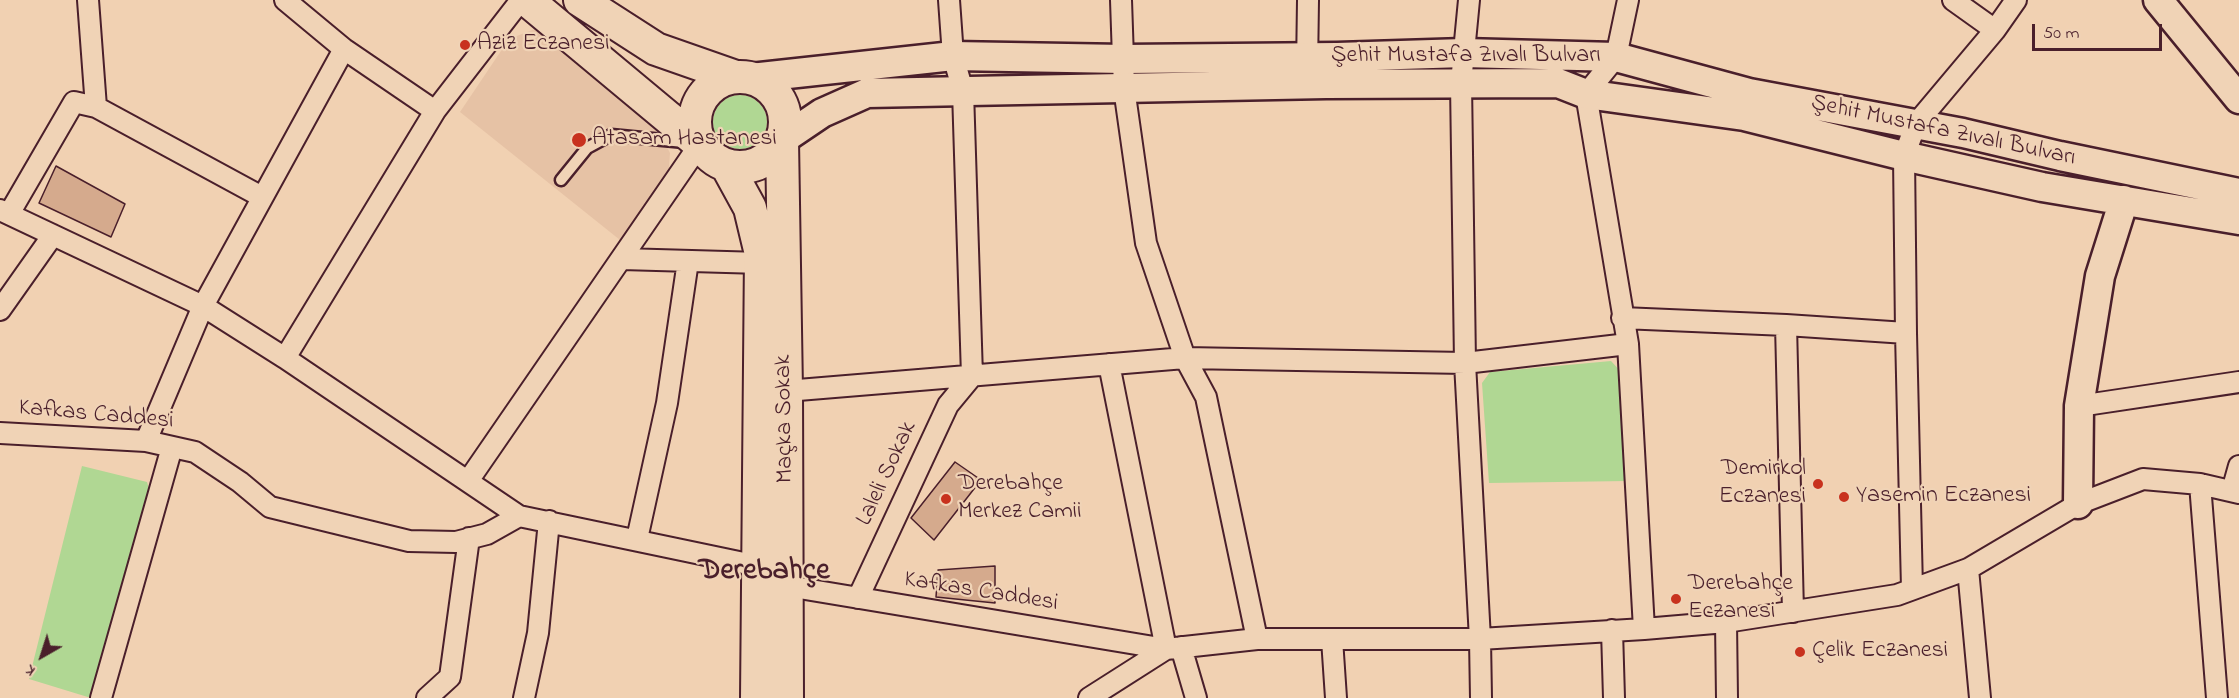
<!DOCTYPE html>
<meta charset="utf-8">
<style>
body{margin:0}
#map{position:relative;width:2239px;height:698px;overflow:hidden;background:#f1d1b2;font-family:"Indie Flower",sans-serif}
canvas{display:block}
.north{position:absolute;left:12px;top:626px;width:60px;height:60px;-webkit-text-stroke:4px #f0d3b6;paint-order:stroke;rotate:219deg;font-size:16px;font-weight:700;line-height:24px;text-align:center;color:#4a1f2b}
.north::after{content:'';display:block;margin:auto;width:21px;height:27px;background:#4a1f2b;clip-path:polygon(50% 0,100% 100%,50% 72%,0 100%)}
.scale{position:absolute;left:2032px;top:24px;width:130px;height:27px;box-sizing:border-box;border:3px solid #4a1f2b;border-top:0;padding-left:8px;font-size:18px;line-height:21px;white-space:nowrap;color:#4a1f2b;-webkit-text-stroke:4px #f0d3b6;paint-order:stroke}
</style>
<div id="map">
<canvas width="2239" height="698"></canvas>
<div class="north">K</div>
<div class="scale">50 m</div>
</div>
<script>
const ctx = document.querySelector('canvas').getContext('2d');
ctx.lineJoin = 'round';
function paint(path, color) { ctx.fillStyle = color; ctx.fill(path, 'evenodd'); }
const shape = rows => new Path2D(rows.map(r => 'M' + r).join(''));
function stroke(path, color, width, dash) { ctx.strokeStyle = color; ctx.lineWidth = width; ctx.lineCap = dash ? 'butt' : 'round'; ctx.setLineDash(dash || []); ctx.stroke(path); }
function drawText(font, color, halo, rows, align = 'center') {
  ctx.font = font + ' "Indie Flower",sans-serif'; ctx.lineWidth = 4.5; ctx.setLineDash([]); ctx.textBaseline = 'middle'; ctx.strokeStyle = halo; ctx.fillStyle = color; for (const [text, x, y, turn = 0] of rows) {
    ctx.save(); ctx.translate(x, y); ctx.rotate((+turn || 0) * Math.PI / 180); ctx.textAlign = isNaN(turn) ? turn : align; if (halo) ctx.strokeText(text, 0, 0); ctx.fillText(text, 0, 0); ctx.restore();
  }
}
paint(shape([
 [540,27,657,127,670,153,668,180,625,244,460,112,509,39]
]), '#e6c2a5');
paint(shape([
 '713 122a27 27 0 1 1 54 0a27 27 0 1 1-54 0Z',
 [1611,361,1623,374,1627,481,1489,483,1482,383,1490,372],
 [82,466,147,482,150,492,91,698,29,679]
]), '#b0d793');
const building = shape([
 [56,166,125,204,111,237,39,203,56,166],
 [955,462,981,480,934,540,911,518,955,462],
 [995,566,995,603,936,597,938,570,995,566]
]);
paint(building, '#d5aa8d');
stroke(building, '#4a1f2b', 1.5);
const lane = shape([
 [561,180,587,148,611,135,684,142]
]);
const street = shape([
 [88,0,96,107],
 [285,0,344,49,435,111],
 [1121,0,1124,88,1146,243,1185,358,1206,397,1257,639],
 [1469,0,1461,83,1465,363,1480,639,1481,698],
 [1628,0,1616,57,1586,94,1628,344,1644,629],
 [1953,0,1995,30],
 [1307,70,1308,0],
 [0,210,203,306,285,358,519,516,758,566],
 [9,214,74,102,96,107,262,197],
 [622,259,761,263],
 [0,310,53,235],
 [1622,318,1786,325,1906,333],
 [1786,325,1793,612],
 [285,358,435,111,521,0],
 [1109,364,1166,649],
 [786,391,1185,358,1465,363,1628,344],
 [2079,406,2239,382],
 [0,433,146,441,195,452,240,482,270,507,409,541,456,542,487,534,519,516],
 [146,441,203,306,344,49],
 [468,481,700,144],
 [2200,484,2217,698],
 [2232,491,2239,466],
 [637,539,667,403,688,261],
 [1968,569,1980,698],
 [787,586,1166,649],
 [1912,589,1906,333,1904,156,1916,124,1995,30,2016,0],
 [858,598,948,405,972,376,963,91,953,56,949,0],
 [1726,622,1727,698],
 [1612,630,1614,698],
 [1332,639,1336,698],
 [1181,647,1196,698],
 [101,698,172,447],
 [427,698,450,677,469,538],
 [524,698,538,633,549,521],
 [1089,698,1166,649,1257,639,1480,639,1644,629,1726,622,1897,595,1968,569,2078,504,2143,479,2200,484,2239,493]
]);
const secondary = shape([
 [2158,0,2239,99],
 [751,78,953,56,1124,59,1337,57,1464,53,1616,57,1749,93,1963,133,2060,156,2239,193],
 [782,140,822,113,867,93,1326,84,1558,83,1586,94,1744,116,1904,156,2042,187,2239,220],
 [2078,504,2079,406,2100,276,2124,200]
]);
const primary = shape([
 [527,0,700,144],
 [580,0,656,49,736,77],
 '695 122a45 45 0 1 1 90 0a45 45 0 1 1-90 0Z',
 [782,140,786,391,787,698],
 [727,166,750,208,761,254,757,698]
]);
stroke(lane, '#4a1f2b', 15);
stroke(street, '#4a1f2b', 24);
stroke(secondary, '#4a1f2b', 33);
stroke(primary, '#4a1f2b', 36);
stroke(lane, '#f0d3b6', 10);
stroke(street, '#f0d3b6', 20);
stroke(secondary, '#f0d3b6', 28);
stroke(primary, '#f0d3b6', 32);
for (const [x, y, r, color] of [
 [465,45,6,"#c8321e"],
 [579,140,8,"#c8321e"],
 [1818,484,6,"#c8321e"],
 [1844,497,6,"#c8321e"],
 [946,499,6,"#c8321e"],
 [1676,599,6,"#c8321e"],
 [1800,652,6,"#c8321e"]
]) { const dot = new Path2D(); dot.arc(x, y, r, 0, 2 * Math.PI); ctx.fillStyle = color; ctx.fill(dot); stroke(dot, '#f0d3b6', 2); }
drawText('24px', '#4a1f2b', '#f0d3b6', [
 ["Aziz Eczanesi",477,45],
 ["Atasam Hastanesi",592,140],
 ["Demirkol",1806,470,"right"],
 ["Eczanesi",1806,498,"right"],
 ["Derebahçe",958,485],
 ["Merkez Camii",958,513],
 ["Yasemin Eczanesi",1856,497],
 ["Derebahçe",1688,585],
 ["Eczanesi",1688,613],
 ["Çelik Eczanesi",1812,652]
], 'left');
drawText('24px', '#4a1f2b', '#f0d3b6', [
 ["Şehit Mustafa Zıvalı Bulvarı",1466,57],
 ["Şehit Mustafa Zıvalı Bulvarı",1943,132,12],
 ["Kafkas Caddesi",96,416,5],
 ["Maçka Sokak",786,419,-91],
 ["Laleli Sokak",888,474,-65],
 ["Kafkas Caddesi",981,593,9]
]);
drawText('bold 30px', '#4a1f2b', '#f0d3b6', [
 ["Derebahçe",764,573]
]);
</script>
